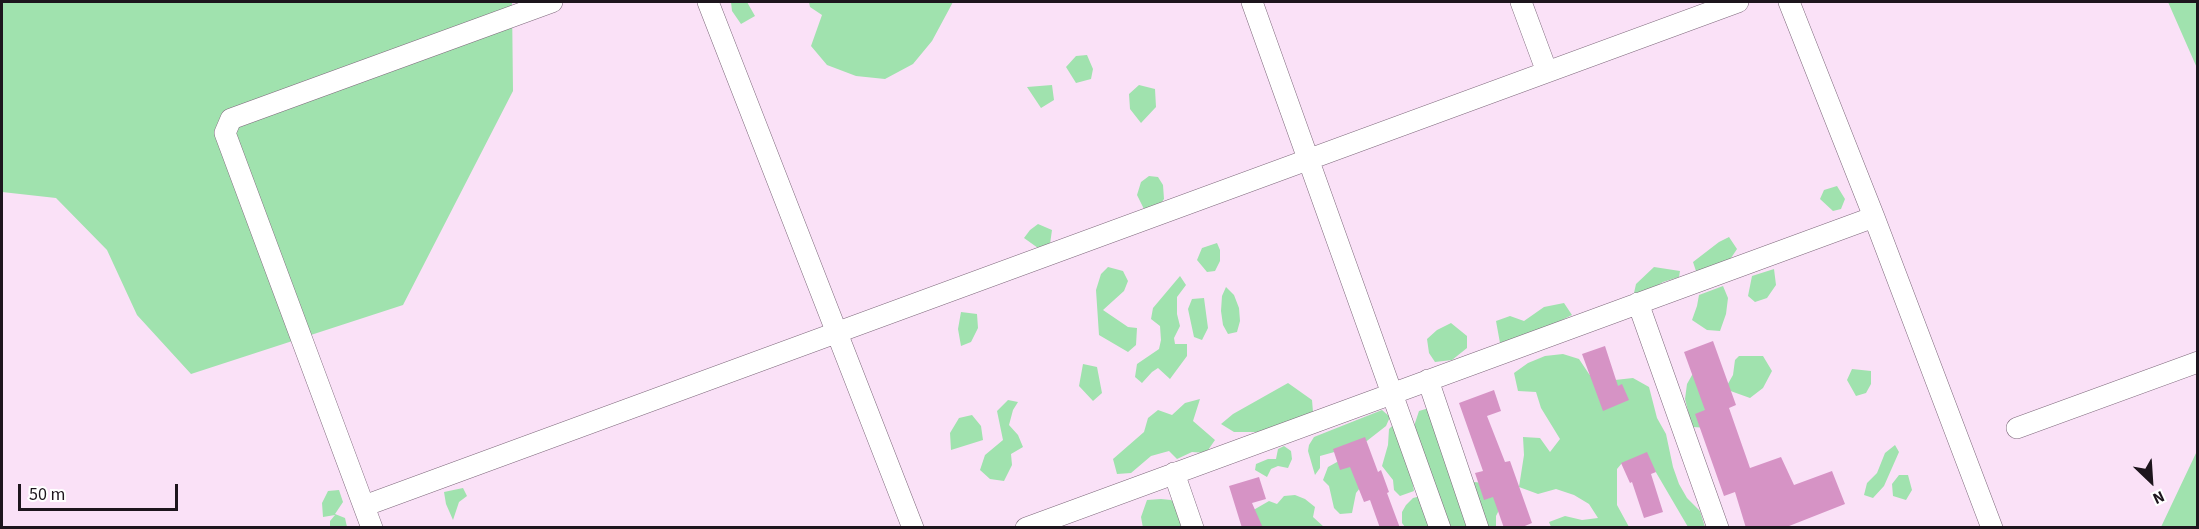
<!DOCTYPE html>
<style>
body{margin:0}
#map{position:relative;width:2199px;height:529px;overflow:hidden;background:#fae1f7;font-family:"Source Sans 3",sans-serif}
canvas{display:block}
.frame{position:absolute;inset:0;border:3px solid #1d151d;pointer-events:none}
.north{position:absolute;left:2121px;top:451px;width:60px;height:60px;-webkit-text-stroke:4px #fff;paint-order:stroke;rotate:155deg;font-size:16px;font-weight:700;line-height:24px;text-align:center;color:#1d151d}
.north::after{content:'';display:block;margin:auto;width:21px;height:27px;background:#1d151d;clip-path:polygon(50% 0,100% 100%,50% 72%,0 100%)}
.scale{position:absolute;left:18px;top:484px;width:160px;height:27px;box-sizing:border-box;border:3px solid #1d151d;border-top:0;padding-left:8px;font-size:18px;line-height:21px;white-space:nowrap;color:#1d151d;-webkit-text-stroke:4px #fff;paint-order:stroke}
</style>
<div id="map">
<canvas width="2199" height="529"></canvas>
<div class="frame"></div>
<div class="north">N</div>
<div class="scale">50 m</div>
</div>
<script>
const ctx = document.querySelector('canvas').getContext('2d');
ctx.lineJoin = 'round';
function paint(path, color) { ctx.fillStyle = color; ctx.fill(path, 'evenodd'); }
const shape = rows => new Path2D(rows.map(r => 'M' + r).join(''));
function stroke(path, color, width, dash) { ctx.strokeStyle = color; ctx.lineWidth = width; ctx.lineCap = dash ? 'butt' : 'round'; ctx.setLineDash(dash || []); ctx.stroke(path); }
paint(shape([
 [2,2,512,2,513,91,403,305,191,374,137,315,107,250,56,198,2,192],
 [731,2,747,2,755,16,741,24,732,11],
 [809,2,953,2,932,41,913,64,885,79,856,76,827,65,811,46,822,15,810,7],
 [2168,2,2197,2,2197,68],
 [1087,55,1093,69,1091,79,1076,83,1066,67,1076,56],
 [1052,85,1054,100,1041,108,1027,87],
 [1139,85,1155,89,1156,107,1141,123,1130,109,1129,94],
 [1149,176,1158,177,1163,185,1164,199,1155,211,1144,209,1137,195,1141,182],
 [1837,186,1845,199,1841,209,1833,211,1820,199,1824,190],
 [1038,224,1052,230,1050,244,1038,248,1024,238,1030,230],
 [1729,237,1737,249,1727,264,1696,271,1693,262,1719,242],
 [1217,243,1220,250,1220,261,1215,271,1207,272,1197,260,1202,248],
 [1108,267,1123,271,1128,281,1124,291,1103,310,1128,327,1137,328,1136,345,1128,352,1099,335,1096,290,1101,274],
 [1654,267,1680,271,1679,277,1663,282,1645,293,1634,293,1636,284],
 [1774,269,1776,285,1767,298,1755,302,1748,296,1752,276],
 [1180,276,1186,285,1177,297,1177,314,1180,326,1174,338,1175,344,1187,344,1187,356,1170,379,1158,368,1152,372,1142,383,1135,377,1137,364,1159,349,1161,340,1160,326,1151,319,1153,308],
 [1723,286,1728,298,1726,314,1720,331,1707,330,1692,320,1697,306,1699,295],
 [1226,287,1234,295,1239,308,1240,321,1237,332,1228,334,1223,325,1221,311,1222,296],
 [1204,298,1208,328,1202,340,1194,337,1188,309,1192,299],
 [1564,303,1572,315,1550,326,1500,343,1496,321,1510,316,1524,321,1544,307],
 [961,312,977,314,978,328,971,342,961,346,958,329],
 [1451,323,1467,336,1467,348,1452,360,1435,362,1429,353,1427,339,1437,330],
 [1563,354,1579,359,1589,374,1597,382,1633,378,1649,387,1657,418,1666,434,1673,467,1679,484,1687,498,1700,511,1705,527,1688,527,1654,469,1622,463,1617,469,1617,505,1629,527,1551,527,1549,522,1565,516,1582,520,1598,518,1589,504,1574,495,1556,489,1538,494,1519,487,1524,455,1523,437,1540,438,1550,452,1560,439,1541,408,1536,392,1518,391,1514,373,1528,363,1545,356],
 [1739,356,1763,356,1772,371,1763,388,1750,398,1725,389,1733,375,1735,360],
 [1083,364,1097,367,1102,393,1093,401,1079,386],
 [1696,368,1711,428,1692,427,1685,399,1687,384],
 [1852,369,1871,371,1871,384,1866,393,1856,396,1847,380],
 [1288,383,1312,400,1313,412,1261,432,1234,432,1221,424,1233,414],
 [1200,399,1193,421,1215,440,1206,453,1192,452,1177,459,1169,451,1151,456,1131,473,1117,474,1113,459,1144,432,1148,418,1158,410,1172,415,1185,403],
 [1008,400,1018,402,1013,410,1009,425,1018,435,1023,447,1011,454,1012,465,1004,481,990,479,980,470,985,455,1003,440,997,411],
 [1429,408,1451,421,1460,440,1452,458,1470,474,1474,482,1484,483,1502,504,1496,516,1496,527,1405,527,1402,523,1402,512,1406,505,1413,498,1421,496,1412,480,1414,491,1400,496,1394,490,1393,480,1382,466,1388,445,1389,429,1396,422,1415,432,1415,423,1419,411],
 [1382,410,1390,417,1386,426,1363,444,1320,456,1320,468,1315,475,1308,451,1309,445,1314,437],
 [972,415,981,426,983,440,951,450,950,433,959,418],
 [1895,445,1899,452,1884,486,1873,498,1864,495,1867,483,1877,473,1885,453],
 [1284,446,1291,451,1292,459,1288,468,1278,466,1271,469,1267,477,1255,470,1256,464,1268,459,1276,459,1278,449],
 [2197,451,2197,527,2161,527],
 [1346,457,1364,483,1356,493,1352,513,1340,514,1334,508,1329,486,1323,480,1328,467],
 [1899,475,1908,475,1912,490,1906,500,1893,496,1892,484],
 [463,488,467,496,459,502,453,520,446,504,444,492],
 [339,490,343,502,335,514,345,518,347,527,330,527,330,521,335,515,323,517,322,503,328,491],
 [1295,495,1305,499,1315,507,1313,517,1324,527,1259,526,1250,512,1269,501,1277,504,1284,496],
 [1161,499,1171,500,1180,507,1184,519,1180,527,1143,528,1141,517,1147,500]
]), '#a0e2ae');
paint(shape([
 [1713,341,1736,405,1729,408,1750,468,1781,457,1794,485,1832,471,1845,504,1784,528,1746,528,1735,492,1724,496,1695,414,1705,410,1684,352],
 [1605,346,1618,386,1622,384,1629,400,1603,411,1582,354],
 [1494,390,1501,411,1487,416,1505,462,1510,461,1532,523,1520,528,1504,528,1493,497,1484,500,1475,473,1483,471,1459,403],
 [1365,437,1378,472,1381,470,1389,492,1387,493,1400,528,1380,528,1370,500,1364,502,1350,467,1340,470,1333,449],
 [1647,452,1656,472,1651,474,1663,512,1644,518,1632,482,1630,483,1621,463],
 [1259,477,1266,499,1252,503,1263,528,1242,528,1229,486]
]), '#d693c5');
const street = shape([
 [708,2,913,528],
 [1252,2,1440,528],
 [1521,2,1547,72],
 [1789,2,1874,217,1992,528],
 [1638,303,1718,528],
 [1428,380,1478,528],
 [2017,428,2198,362],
 [1174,473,1193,528],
 [364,506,1738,2],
 [372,528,225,133,231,119,552,2],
 [1026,528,1874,217]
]);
stroke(street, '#7d687b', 22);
stroke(street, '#fff', 21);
</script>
